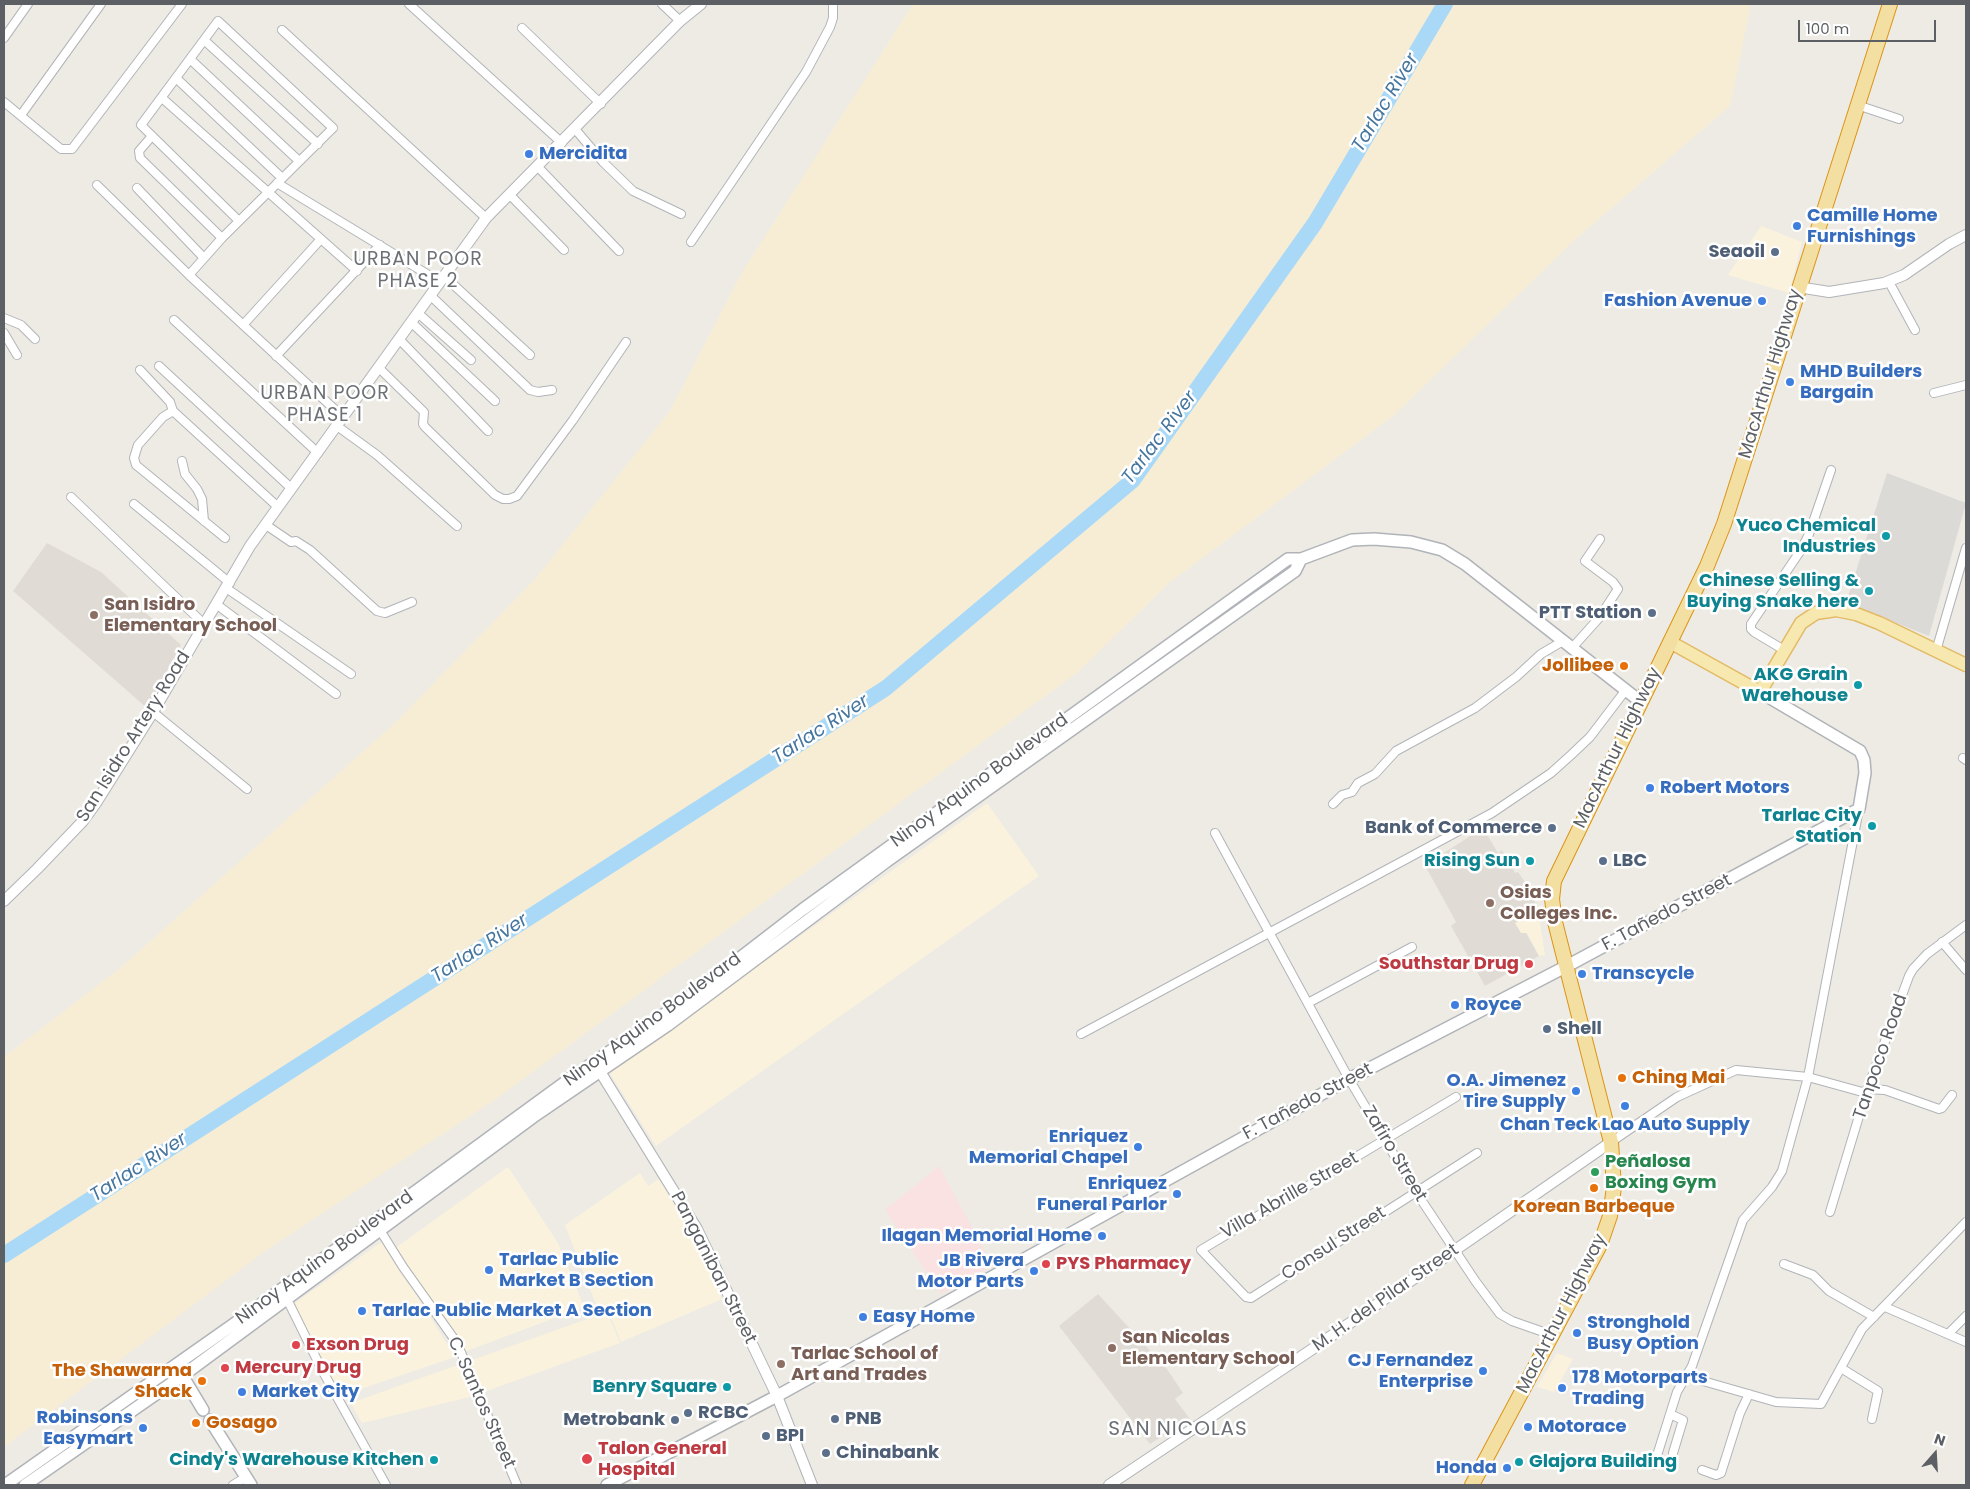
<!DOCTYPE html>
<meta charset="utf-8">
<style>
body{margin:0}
#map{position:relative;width:1970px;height:1489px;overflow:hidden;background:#edebe4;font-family:Poppins,sans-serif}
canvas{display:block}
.frame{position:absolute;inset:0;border:5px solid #5c5f63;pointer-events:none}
.north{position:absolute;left:1910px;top:1429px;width:50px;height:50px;-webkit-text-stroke:4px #fff;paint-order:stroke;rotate:19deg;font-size:14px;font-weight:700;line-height:20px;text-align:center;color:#5c5f63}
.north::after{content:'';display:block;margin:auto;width:18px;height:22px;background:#5c5f63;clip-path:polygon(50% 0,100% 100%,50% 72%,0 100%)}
.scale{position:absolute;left:1798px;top:20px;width:138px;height:22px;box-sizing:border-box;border:2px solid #5c5f63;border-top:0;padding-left:6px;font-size:15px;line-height:18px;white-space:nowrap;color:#5c5f63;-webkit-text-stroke:4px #fff;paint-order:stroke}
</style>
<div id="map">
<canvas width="1970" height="1489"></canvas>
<div class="frame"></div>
<div class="north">N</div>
<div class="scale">100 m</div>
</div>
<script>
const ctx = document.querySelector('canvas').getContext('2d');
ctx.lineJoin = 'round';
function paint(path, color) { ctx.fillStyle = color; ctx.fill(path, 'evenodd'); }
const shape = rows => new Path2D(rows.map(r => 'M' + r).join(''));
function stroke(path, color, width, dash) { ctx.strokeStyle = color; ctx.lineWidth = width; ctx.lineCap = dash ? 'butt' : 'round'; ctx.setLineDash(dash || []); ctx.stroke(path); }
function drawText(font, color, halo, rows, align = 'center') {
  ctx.font = font + ' Poppins,sans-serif'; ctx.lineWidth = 5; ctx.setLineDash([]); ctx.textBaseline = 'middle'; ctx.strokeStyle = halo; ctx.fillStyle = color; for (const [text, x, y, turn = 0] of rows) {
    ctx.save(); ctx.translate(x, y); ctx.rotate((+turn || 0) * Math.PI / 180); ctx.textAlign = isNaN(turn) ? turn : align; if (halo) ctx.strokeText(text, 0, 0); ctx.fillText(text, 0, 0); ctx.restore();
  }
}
paint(shape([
 [1761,226,1802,242,1789,293,1728,275],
 [987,803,1039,876,656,1146,609,1072],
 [1538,910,1545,955,1539,956,1527,933,1521,933,1515,923],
 [508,1167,558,1243,584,1307,464,1352,425,1291,394,1249],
 [640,1173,648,1186,659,1179,700,1245,722,1299,621,1342,608,1310,599,1312,565,1225],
 [383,1241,455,1357,343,1395,323,1368,295,1303],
 [607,1312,620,1343,470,1397,362,1423,351,1403],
 [1557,1353,1573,1359,1554,1392,1537,1387]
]), '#faf2dc');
paint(shape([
 [1887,473,1966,503,1929,636,1846,603]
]), '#dcdad6');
paint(shape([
 [47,543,101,572,181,645,147,708,13,591],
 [1483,828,1498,853,1502,850,1515,873,1518,872,1534,895,1536,911,1515,923,1521,933,1526,933,1539,956,1485,986,1451,926,1456,922,1423,862,1439,856],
 [1098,1294,1167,1369,1183,1393,1175,1399,1190,1419,1150,1444,1059,1326]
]), '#e0dcd5');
paint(shape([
 [939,1166,993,1266,941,1294,885,1210]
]), '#f9e2e1');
paint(shape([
 [913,4,1751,4,1730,106,1578,237,1393,416,1169,583,1078,672,496,1099,268,1249,4,1447,4,1057,119,969,396,722,536,578,670,411,741,274]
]), '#f7edd5');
stroke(shape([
 [4,1255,886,688,1132,481,1315,223,1445,4]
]), '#aad9f7', 16);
const minor = shape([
 [409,4,562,143],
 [662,4,680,21],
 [522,28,601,104],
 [282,30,486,218],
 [4,38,28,4],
 [204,40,318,144],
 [190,59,299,161],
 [176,78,282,178],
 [162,98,357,271],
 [4,102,61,149,72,149,182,4],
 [1857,105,1899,119],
 [21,115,101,4],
 [575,129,603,162,633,191,681,214],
 [152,136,139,151,140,158,222,238],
 [537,166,619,251],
 [277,183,440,282],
 [97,185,189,275],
 [137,188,204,258],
 [509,194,564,250],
 [239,221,141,125,218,21,333,128,222,238,189,275,343,417],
 [691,242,806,72,830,27,833,18,833,4],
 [445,277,530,355],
 [1889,282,1915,330],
 [431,296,530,390,538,392,552,390],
 [419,314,471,360],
 [4,318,21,325,35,339],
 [174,320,318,453],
 [412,323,495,401],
 [243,325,321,239],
 [4,333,17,355],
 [400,340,488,431],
 [276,356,380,245],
 [159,366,291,488],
 [379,368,424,412,423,424,425,427,495,495,503,499,509,499,517,496,573,420,626,342],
 [140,370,170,402,173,411],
 [1934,393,1966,385],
 [337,426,377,455,457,526],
 [182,461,185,474,197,489,202,499,204,521],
 [71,497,205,625],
 [134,504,230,583],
 [266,525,291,542,296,541,310,550,377,611,385,613,412,602],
 [225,538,136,465,134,458,138,445,163,417,173,411,278,507],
 [226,588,351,674],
 [216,604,336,694],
 [1572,648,1599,618,1618,589,1613,582,1585,561,1600,539],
 [1784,650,1754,632,1751,629,1751,624,1801,550,1809,534,1831,470],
 [1936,651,1966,548],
 [153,712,247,789],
 [1963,758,1966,760],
 [1333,804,1342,795,1352,792,1358,783,1375,774,1396,751,1475,708,1516,677,1541,654,1563,641],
 [1215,833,1349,1079,1416,1192,1476,1282,1500,1314,1512,1321,1552,1335],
 [1942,942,1966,970],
 [1308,1003,1412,947],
 [1081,1034,1492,813,1551,773,1571,755,1590,737,1625,691],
 [1867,1089,1885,1090,1939,1109,1942,1108,1952,1095],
 [1456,1097,1201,1250,1246,1297,1251,1298,1477,1153],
 [1611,1142,1677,1097,1736,1070,1808,1077,1866,1093],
 [1830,1212,1866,1093,1909,976,1913,969,1927,954,1966,925],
 [378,1227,403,1267,457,1343,517,1485],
 [1784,1264,1813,1275,1829,1291,1874,1317],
 [285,1295,322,1370,386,1485],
 [1885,1307,1966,1342],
 [1948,1334,1966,1316],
 [1841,1368,1878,1391,1872,1419],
 [1688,1374,1703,1381,1776,1402,1821,1404,1862,1329,1966,1222],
 [1670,1414,1683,1420,1673,1453],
 [1654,1465,1677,1392,1692,1366,1743,1220,1772,1187,1782,1171,1808,1077,1859,809],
 [1702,1470,1716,1475,1721,1473,1740,1413,1749,1394],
 [233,1485,246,1477]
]);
const tertiary = shape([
 [1798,287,1829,292,1884,283,1904,275,1949,244,1966,235],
 [4,901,37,869,83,821,96,803,153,712,250,546,486,218,680,21,701,4],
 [596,1065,697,1229,777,1396,812,1485],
 [1109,1485,1311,1350,1611,1142]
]);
const secondary = shape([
 [179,1370,203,1410],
 [210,1420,251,1485],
 [5,1485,234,1324,571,1078,688,998,802,910,1288,559,1301,559,1352,540,1374,539,1411,542,1442,550,1465,564,1641,702],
 [25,1485,182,1376,533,1117,668,1025,887,861,1295,571,1301,559],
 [607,1485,777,1396,1349,1079,1567,966,1859,809,1865,773,1864,760,1860,751,1760,692]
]);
const primary = shape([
 [1670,642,1760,692,1801,623,1816,613,1836,610,1856,614,1879,623,1966,665]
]);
const trunk = shape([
 [1472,1485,1600,1245,1610,1216,1614,1187,1611,1142,1555,922,1552,899,1554,881,1707,566,1724,524,1890,4]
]);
stroke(minor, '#b1b4b8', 10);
stroke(tertiary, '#b1b4b8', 12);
stroke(secondary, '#b0b3b8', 14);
stroke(primary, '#e3ba66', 15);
stroke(trunk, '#db9416', 16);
stroke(minor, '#fff', 8);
stroke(tertiary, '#fff', 10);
stroke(secondary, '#fff', 11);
stroke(primary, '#f7e8af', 12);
stroke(trunk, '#f4dfa2', 14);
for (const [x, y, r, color] of [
 [529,154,5,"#3f7fe0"],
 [1797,226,5,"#3f7fe0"],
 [1775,252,5,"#5c6f8a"],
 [1762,301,5,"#3f7fe0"],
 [1790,382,5,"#3f7fe0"],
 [1886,536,5,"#0f9aa8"],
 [1869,591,5,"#0f9aa8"],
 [1652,613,5,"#5c6f8a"],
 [94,615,5,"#8d6e63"],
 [1624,666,5,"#e8710a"],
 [1858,685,5,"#0f9aa8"],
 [1650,788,5,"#3f7fe0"],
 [1872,826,5,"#0f9aa8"],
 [1552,828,5,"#5c6f8a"],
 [1530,861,5,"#0f9aa8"],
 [1603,861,5,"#5c6f8a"],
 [1490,903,5,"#8d6e63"],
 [1529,964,5,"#e0444e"],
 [1582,974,5,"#3f7fe0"],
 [1455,1005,5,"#3f7fe0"],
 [1547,1029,5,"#5c6f8a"],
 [1622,1078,5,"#e8710a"],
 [1576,1091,5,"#3f7fe0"],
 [1625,1106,5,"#3f7fe0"],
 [1138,1147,5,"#3f7fe0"],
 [1595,1172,5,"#2e9e5b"],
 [1594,1188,5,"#e8710a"],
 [1177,1194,5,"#3f7fe0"],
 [1102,1236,5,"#3f7fe0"],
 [1046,1264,5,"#e0444e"],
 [489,1270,5,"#3f7fe0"],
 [1034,1271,5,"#3f7fe0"],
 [362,1311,5,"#3f7fe0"],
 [863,1317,5,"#3f7fe0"],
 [1577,1333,5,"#3f7fe0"],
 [296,1345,5,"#e0444e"],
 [1112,1348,5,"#8d6e63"],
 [781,1364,5,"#8d6e63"],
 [225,1368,5,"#e0444e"],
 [1483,1371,5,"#3f7fe0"],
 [202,1381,5,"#e8710a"],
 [727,1387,5,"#0f9aa8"],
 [1562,1388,5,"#3f7fe0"],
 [242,1392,5,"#3f7fe0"],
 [688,1413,5,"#5c6f8a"],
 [835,1419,5,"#5c6f8a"],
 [675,1420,5,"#5c6f8a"],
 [196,1423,5,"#e8710a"],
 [1528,1427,5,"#3f7fe0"],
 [143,1428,5,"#3f7fe0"],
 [766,1436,5,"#5c6f8a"],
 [826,1453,5,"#5c6f8a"],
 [587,1459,6,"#e0444e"],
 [434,1460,5,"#0f9aa8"],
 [1519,1462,5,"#0f9aa8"],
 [1507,1468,5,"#3f7fe0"]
]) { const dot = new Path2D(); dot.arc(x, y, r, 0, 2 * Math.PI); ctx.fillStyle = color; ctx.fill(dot); stroke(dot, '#fff', 2); }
drawText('bold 18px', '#366cbe', '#fff', [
 ["Mercidita",539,154],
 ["Camille Home",1807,216],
 ["Furnishings",1807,237],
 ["Fashion Avenue",1752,301,"right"],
 ["MHD Builders",1800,372],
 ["Bargain",1800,393],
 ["Robert Motors",1660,788],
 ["Transcycle",1592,974],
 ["Royce",1465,1005],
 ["O.A. Jimenez",1566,1081,"right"],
 ["Tire Supply",1566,1102,"right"],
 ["Chan Teck Lao Auto Supply",1625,1125,"center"],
 ["Enriquez",1128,1137,"right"],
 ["Memorial Chapel",1128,1158,"right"],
 ["Enriquez",1167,1184,"right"],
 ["Funeral Parlor",1167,1205,"right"],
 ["Ilagan Memorial Home",1092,1236,"right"],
 ["Tarlac Public",499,1260],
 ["Market B Section",499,1281],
 ["JB Rivera",1024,1261,"right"],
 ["Motor Parts",1024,1282,"right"],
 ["Tarlac Public Market A Section",372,1311],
 ["Easy Home",873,1317],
 ["Stronghold",1587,1323],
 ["Busy Option",1587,1344],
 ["CJ Fernandez",1473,1361,"right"],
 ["Enterprise",1473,1382,"right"],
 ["178 Motorparts",1572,1378],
 ["Trading",1572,1399],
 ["Market City",252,1392],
 ["Robinsons",133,1418,"right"],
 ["Easymart",133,1439,"right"],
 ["Motorace",1538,1427],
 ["Honda",1497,1468,"right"]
], 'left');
drawText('bold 18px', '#4e5e75', '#fff', [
 ["Seaoil",1765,252,"right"],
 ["PTT Station",1642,613,"right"],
 ["Bank of Commerce",1542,828,"right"],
 ["LBC",1613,861],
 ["Shell",1557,1029],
 ["RCBC",698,1413],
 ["PNB",845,1419],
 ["Metrobank",665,1420,"right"],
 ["BPI",776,1436],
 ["Chinabank",836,1453]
], 'left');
drawText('18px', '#5c5f63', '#fff', [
 ["MacArthur Highway",1771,374,-73],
 ["San Isidro Artery Road",134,737,-58],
 ["MacArthur Highway",1618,748,-64],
 ["Ninoy Aquino Boulevard",980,781,-36],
 ["F. Tañedo Street",1667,913,-28],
 ["Ninoy Aquino Boulevard",653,1020,-36],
 ["Tanpoco Road",1881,1057,-71],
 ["F. Tañedo Street",1308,1102,-28],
 ["Zafiro Street",1394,1154,59],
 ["Villa Abrille Street",1290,1196,-30],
 ["Consul Street",1334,1244,-33],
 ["Ninoy Aquino Boulevard",325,1258,-36],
 ["Panganiban Street",713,1268,63],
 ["M. H. del Pilar Street",1386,1298,-35],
 ["MacArthur Highway",1562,1314,-63],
 ["C. Santos Street",481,1403,66]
]);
drawText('bold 18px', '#0d838f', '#fff', [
 ["Yuco Chemical",1876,526],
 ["Industries",1876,547],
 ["Chinese Selling &",1859,581],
 ["Buying Snake here",1859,602],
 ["AKG Grain",1848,675],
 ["Warehouse",1848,696],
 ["Tarlac City",1862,816],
 ["Station",1862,837],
 ["Rising Sun",1520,861],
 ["Benry Square",717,1387],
 ["Cindy's Warehouse Kitchen",424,1460],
 ["Glajora Building",1529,1462,"left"]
], 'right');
drawText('bold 18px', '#785e54', '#fff', [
 ["San Isidro",104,605],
 ["Elementary School",104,626],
 ["Osias",1500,893],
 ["Colleges Inc.",1500,914],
 ["San Nicolas",1122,1338],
 ["Elementary School",1122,1359],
 ["Tarlac School of",791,1354],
 ["Art and Trades",791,1375]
], 'left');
drawText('bold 18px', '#c56008', '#fff', [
 ["Jollibee",1614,666],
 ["Ching Mai",1632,1078,"left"],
 ["Korean Barbeque",1594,1207,"center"],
 ["The Shawarma",192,1371],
 ["Shack",192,1392],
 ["Gosago",206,1423,"left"]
], 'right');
drawText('bold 18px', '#be3a42', '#fff', [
 ["Southstar Drug",1519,964,"right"],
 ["PYS Pharmacy",1056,1264],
 ["Exson Drug",306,1345],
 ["Mercury Drug",235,1368],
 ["Talon General",598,1449],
 ["Hospital",598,1470]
], 'left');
drawText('bold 18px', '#27864d', '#fff', [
 ["Peñalosa",1605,1162],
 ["Boxing Gym",1605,1183]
], 'left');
drawText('italic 19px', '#46759e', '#fff', [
 ["Tarlac River",1386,103,-59],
 ["Tarlac River",1160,438,-53],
 ["Tarlac River",821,730,-33],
 ["Tarlac River",480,949,-33],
 ["Tarlac River",139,1168,-33]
]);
ctx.letterSpacing = '1px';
drawText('19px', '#6d7175', '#fff', [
 ["URBAN POOR",418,260],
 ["PHASE 2",418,282],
 ["URBAN POOR",325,394],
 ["PHASE 1",325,416]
]);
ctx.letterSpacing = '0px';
ctx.letterSpacing = '1px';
drawText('20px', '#6d7175', '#fff', [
 ["SAN NICOLAS",1178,1430]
]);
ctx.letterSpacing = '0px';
</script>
